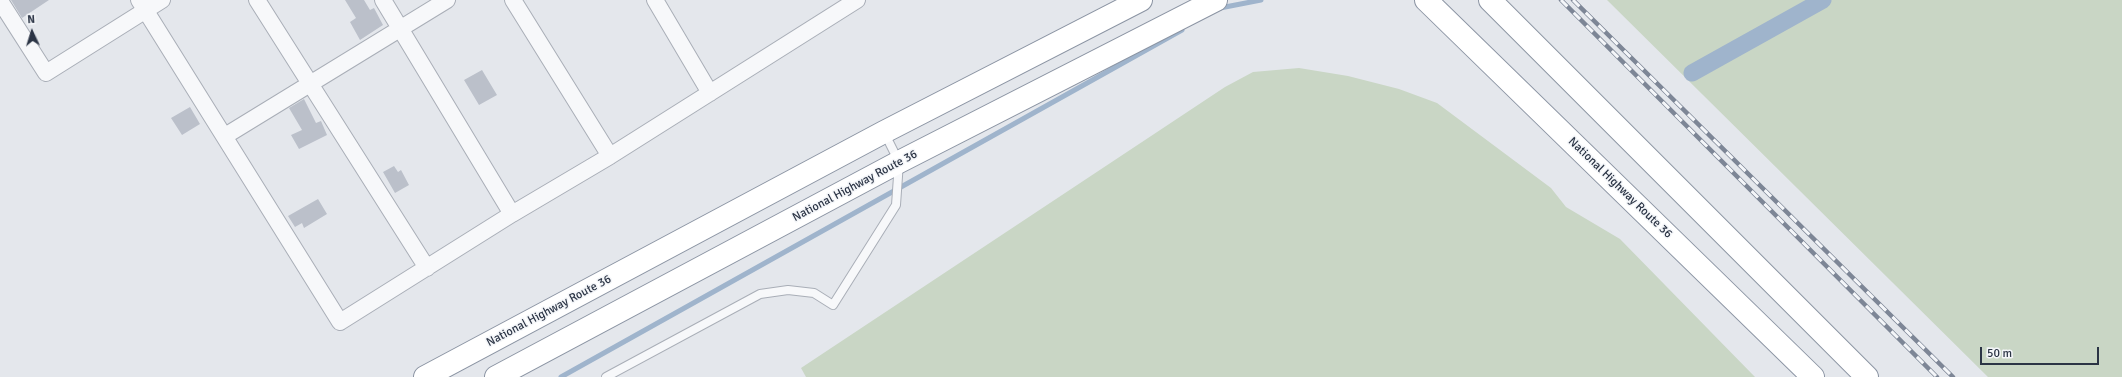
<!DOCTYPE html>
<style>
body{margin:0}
#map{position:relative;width:2122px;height:377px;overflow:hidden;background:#e4e7ec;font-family:Signika,sans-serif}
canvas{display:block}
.north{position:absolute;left:12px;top:12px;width:40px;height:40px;-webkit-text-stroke:3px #f4f6f9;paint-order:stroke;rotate:356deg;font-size:11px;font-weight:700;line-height:16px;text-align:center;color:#2b3445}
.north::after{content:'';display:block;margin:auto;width:14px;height:18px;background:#2b3445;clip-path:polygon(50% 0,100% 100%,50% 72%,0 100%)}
.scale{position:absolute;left:1980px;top:347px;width:119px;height:18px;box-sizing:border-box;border:2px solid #2b3445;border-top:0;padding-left:5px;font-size:12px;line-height:14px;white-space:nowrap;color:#2b3445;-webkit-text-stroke:3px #f4f6f9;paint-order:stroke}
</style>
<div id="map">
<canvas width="2122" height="377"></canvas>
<div class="north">N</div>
<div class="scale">50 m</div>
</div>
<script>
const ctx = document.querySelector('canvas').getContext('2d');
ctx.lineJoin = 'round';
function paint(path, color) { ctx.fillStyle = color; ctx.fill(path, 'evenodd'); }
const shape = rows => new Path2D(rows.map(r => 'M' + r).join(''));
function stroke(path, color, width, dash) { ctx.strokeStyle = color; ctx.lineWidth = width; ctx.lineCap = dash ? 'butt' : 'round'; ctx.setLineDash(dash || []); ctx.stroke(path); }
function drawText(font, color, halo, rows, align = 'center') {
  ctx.font = font + ' Signika,sans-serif'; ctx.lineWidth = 3; ctx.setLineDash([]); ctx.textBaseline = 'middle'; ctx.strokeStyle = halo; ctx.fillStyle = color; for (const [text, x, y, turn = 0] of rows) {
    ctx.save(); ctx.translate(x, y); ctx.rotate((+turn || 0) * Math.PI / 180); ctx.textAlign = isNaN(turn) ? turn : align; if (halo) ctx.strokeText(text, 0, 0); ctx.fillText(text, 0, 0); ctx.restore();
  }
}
paint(shape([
 [1607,0,2122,0,2122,377,1988,377],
 [1299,68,1348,76,1399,89,1437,103,1551,188,1566,207,1620,239,1755,377,806,377,801,368,1225,87,1253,72]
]), '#c9d6c5');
stroke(shape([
 [1220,8,1261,0],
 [561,377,1182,30]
]), '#9fb4cc', 5);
stroke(shape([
 [1692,73,1823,0]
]), '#9fb4cc', 17);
paint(shape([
 [11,0,49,0,22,18],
 [345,0,364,0,370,10,374,8,383,25,360,40,350,22,356,18],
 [482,70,497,95,479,105,464,80],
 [304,99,316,123,321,121,327,135,299,149,291,135,302,130,289,108],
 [190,107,200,124,182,135,171,118],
 [394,166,398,172,401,170,409,185,395,193,383,172],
 [318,199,327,214,304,228,302,223,295,227,288,216]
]), '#bbc0ca');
const service = shape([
 [606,377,760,294,788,290,814,293,833,305,896,205,899,162,884,132]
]);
const minor = shape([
 [139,0,340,322,512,214,610,156,857,0],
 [257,0,427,268],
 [383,0,512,214],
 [513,0,610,156],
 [655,0,710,93],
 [0,1,46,73,162,0],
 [225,136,447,0]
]);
const trunk = shape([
 [1426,0,1813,377],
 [1490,0,1867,377],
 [425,377,884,132,1141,0],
 [496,377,899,162,1216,0]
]);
stroke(service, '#a9aeb7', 10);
stroke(minor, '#a9aeb7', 18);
stroke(trunk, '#8b94a3', 24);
stroke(service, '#f7f8fa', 8);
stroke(minor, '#f7f8fa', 16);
stroke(trunk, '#fff', 22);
const rail = shape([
 [1561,0,1937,377],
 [1573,0,1953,377]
]);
stroke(rail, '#7d8696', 4.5);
stroke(rail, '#f4f6f9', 3, [9]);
drawText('12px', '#2b3445', '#f4f6f9', [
 ["National Highway Route 36",855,186,-28],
 ["National Highway Route 36",1620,188,44],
 ["National Highway Route 36",549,311,-28]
]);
</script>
